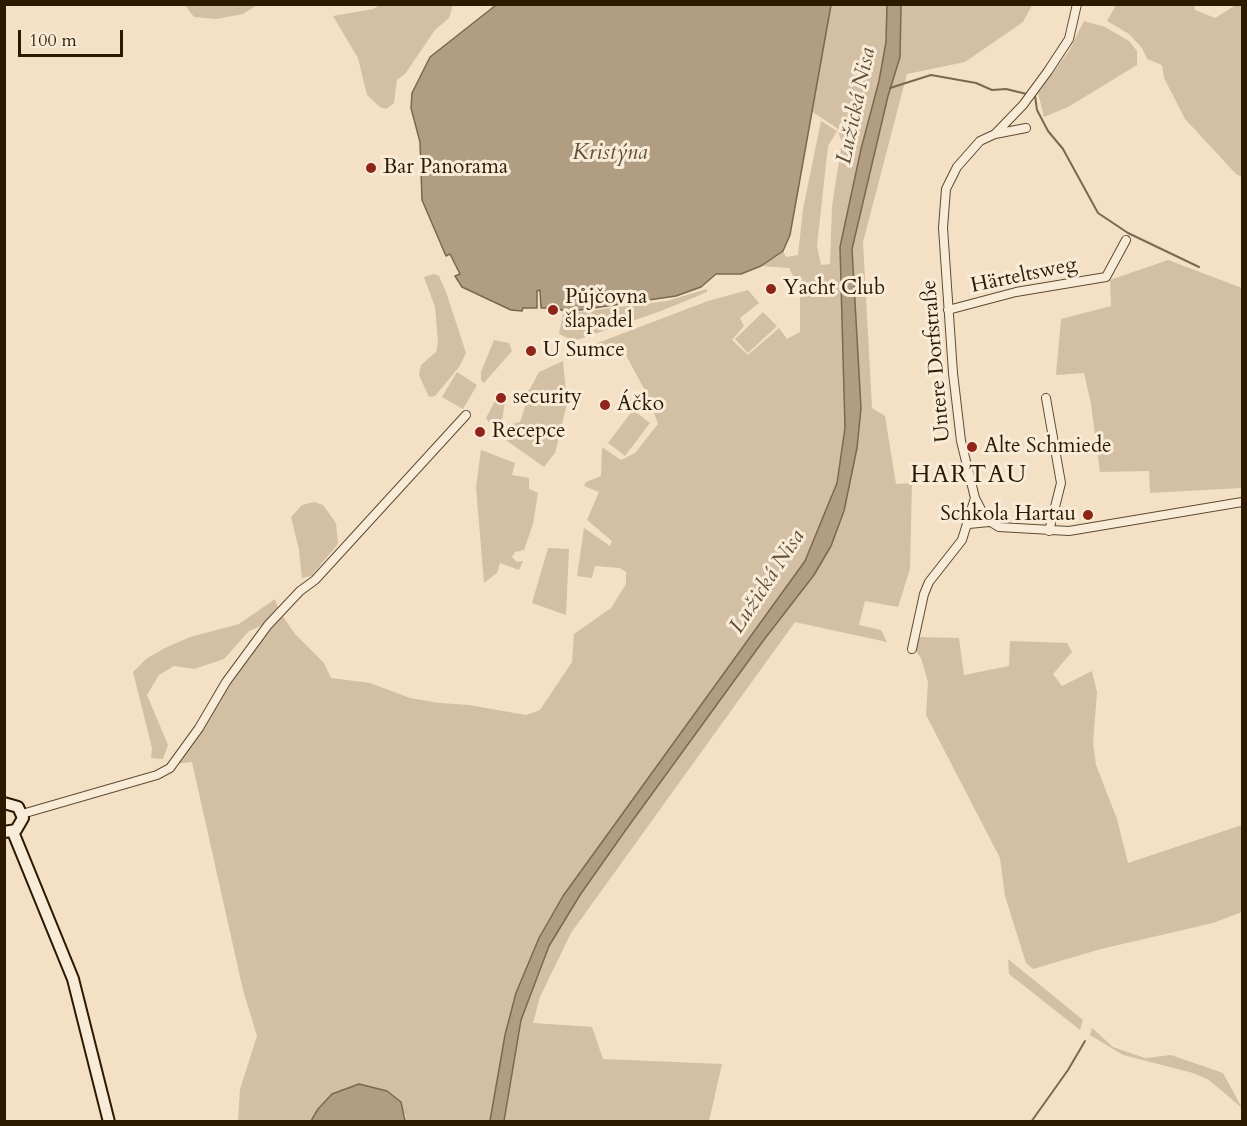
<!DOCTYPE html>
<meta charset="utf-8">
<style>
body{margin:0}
#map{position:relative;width:1247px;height:1126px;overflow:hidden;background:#f4e1c5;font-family:Cardo,serif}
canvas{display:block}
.frame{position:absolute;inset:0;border:6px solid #2c1900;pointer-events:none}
.scale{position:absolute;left:18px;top:30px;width:105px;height:27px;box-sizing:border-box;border:3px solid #2c1900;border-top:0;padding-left:8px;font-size:18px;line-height:21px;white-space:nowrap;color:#2c1900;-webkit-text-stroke:4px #f8ecd9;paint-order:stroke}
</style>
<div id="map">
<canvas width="1247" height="1126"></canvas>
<div class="frame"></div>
<div class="scale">100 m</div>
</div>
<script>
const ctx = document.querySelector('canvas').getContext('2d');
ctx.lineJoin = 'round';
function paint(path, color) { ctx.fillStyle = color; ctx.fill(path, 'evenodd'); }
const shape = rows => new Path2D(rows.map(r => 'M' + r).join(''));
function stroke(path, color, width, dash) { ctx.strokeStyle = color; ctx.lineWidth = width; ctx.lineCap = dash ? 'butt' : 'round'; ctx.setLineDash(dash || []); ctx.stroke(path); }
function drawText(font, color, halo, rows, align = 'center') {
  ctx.font = font + ' Cardo,serif'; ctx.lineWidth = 6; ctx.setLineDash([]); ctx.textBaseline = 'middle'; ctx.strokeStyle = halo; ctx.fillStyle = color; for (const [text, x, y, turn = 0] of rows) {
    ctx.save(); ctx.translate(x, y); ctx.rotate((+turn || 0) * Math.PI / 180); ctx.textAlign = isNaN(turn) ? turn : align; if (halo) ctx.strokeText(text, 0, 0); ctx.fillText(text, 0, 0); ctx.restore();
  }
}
paint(shape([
 [382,4,453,5,449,18,435,30,405,74,397,80,394,103,386,109,380,107,367,95,358,58,333,16,373,9],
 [185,5,257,5,243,14,216,19,194,17],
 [831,5,887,5,886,42,879,81,861,149,840,247,845,428,841,460,837,483,805,561,666,754,516,993,505,1035,490,1121,405,1121,406,1115,359,1084,332,1094,318,1108,311,1121,238,1121,240,1089,257,1036,243,990,192,762,176,764,256,644,282,615,295,634,324,663,331,678,370,683,410,698,440,703,469,705,526,715,540,710,572,662,574,634,611,608,626,584,626,572,620,568,595,566,592,578,577,576,584,528,610,546,612,541,587,520,599,492,584,486,586,482,601,476,602,447,621,460,635,453,658,424,649,398,620,344,588,353,579,350,708,301,748,290,759,303,740,318,744,326,732,340,748,355,779,328,787,339,800,332,800,289,789,268,761,266,783,251,786,257,798,255,803,209,821,121,837,131,828,146,817,246,821,265,830,264,832,206,842,142,837,128,811,111],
 [901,5,1032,5,1023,22,965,62,907,74,863,242,872,408,885,416,896,484,912,483,910,569,898,607,865,601,859,625,881,630,887,642,795,622,571,933,540,997,533,1023,592,1027,603,1059,722,1064,709,1121,504,1122,521,1019,549,946,580,895,625,831,763,641,814,575,831,546,844,511,857,448,861,408,852,249,888,96,900,57],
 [1116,5,1194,5,1195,10,1215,18,1236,5,1242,5,1242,177,1236,174,1185,119,1164,78,1162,65,1147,59,1142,48,1129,34,1107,21],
 [1084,21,1105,27,1129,41,1137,51,1137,65,1068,107,1044,117,1038,93,1069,51],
 [1168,260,1242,288,1242,488,1150,493,1149,471,1100,472,1091,404,1084,373,1056,375,1061,319,1111,306,1110,280],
 [434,274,439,276,446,292,466,353,459,367,435,396,429,397,419,375,421,365,436,352,438,342,435,307,424,277],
 [707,289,707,292,661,311,574,341,559,334,563,314,667,301],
 [763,312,777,326,748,353,735,339],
 [494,340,509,343,512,351,484,383,481,380,481,372],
 [563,361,567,403,555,453,544,467,503,438,509,425,520,422,525,407,524,402,519,399,520,395,530,389,539,372],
 [457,372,477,385,463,409,442,397],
 [496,399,505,400,502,422,490,424,486,418],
 [633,410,650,423,625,456,608,443],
 [481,450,515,463,512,475,529,478,529,489,538,493,533,524,524,550,515,552,512,557,517,562,523,561,519,570,500,563,497,573,484,583,476,488],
 [314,502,323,505,336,523,338,544,311,576,302,578,299,550,291,517,302,505],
 [548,548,569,549,566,615,532,603],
 [275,599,279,610,268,623,249,631,224,659,194,669,174,666,159,675,147,695,168,745,163,759,151,758,152,748,133,672,146,659,165,648,190,637,239,624],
 [920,637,959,638,964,675,1009,666,1010,641,1067,643,1072,652,1053,674,1062,686,1092,671,1097,692,1093,743,1096,765,1117,819,1128,863,1242,825,1242,912,1213,923,1101,949,1033,969,1026,963,1005,896,1000,858,926,715,928,682,921,658,915,650],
 [1008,959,1083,1020,1080,1030,1009,974],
 [1092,1028,1113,1047,1145,1058,1171,1055,1223,1073,1242,1108,1209,1080,1193,1073,1123,1055,1090,1035]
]), '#d2bfa4');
const water = shape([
 [496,5,831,5,790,235,783,251,761,266,741,274,716,274,701,287,676,296,566,312,557,308,541,308,540,290,537,291,537,308,523,308,522,311,511,310,462,287,455,276,460,274,450,254,446,256,422,200,420,142,411,108,412,93,430,57,496,5],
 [887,5,901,5,900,57,888,96,852,249,861,408,857,448,844,511,831,546,814,575,763,641,625,831,580,895,549,946,521,1020,504,1121,490,1121,505,1035,516,993,539,938,563,896,805,561,837,483,845,428,840,247,861,149,879,81,886,42,887,5],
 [359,1084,387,1091,401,1102,405,1121,311,1121,318,1109,332,1094,359,1084]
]);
paint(water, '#b09d82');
stroke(water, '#7b684e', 1.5);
stroke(shape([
 [890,88,931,75,976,83,992,90,1006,89,1035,96,1037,110,1048,131,1063,149,1098,213,1128,233,1199,267],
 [1031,1122,1068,1070,1085,1041]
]), '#7b684e', 2);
const minor = shape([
 [1077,4,1069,39,1048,71,1023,105,995,134,980,141,957,167,946,189,943,228,953,373,961,441,975,498,986,519,999,527,1069,531,1242,502],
 [995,134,1026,128],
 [948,310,1016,292,1106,277,1126,240],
 [1046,398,1061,483,1049,531],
 [969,524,989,522],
 [912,649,924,594,929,582,962,540,975,498],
 [22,814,157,775,170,768,199,728,226,682,268,625,300,591,315,580,466,415]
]);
const secondary = shape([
 [4,803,18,807,23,818,16,830,4,832],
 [13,832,73,979,109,1122]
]);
stroke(minor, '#5e4b31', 10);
stroke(secondary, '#2c1900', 14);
stroke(minor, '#f8ecd9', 8);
stroke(secondary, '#f8ecd9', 10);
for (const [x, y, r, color] of [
 [371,168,6,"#8f2418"],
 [771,289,6,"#8f2418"],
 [553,310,6,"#8f2418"],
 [531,351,6,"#8f2418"],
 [501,398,6,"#8f2418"],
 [605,405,6,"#8f2418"],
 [480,432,6,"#8f2418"],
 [972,447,6,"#8f2418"],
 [1088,515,6,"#8f2418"]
]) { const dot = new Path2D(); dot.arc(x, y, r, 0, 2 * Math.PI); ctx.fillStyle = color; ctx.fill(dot); stroke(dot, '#f8ecd9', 2); }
drawText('21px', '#2c1900', '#f8ecd9', [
 ["Bar Panorama",383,168],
 ["Yacht Club",783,289],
 ["Půjčovna",565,298],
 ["šlapadel",565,322],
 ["U Sumce",543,351],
 ["security",513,398],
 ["Áčko",617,405],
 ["Recepce",492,432],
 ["Alte Schmiede",984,447],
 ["Schkola Hartau",1076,515,"right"]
], 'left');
drawText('21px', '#2c1900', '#f8ecd9', [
 ["Härteltsweg",1024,276,-12],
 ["Untere Dorfstraße",937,361,-95]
]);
drawText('italic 22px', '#614e34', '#f8ecd9', [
 ["Lužická Nisa",857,106,-78],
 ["Kristýna",610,154],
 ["Lužická Nisa",768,582,-57]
]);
ctx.letterSpacing = '1.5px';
drawText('24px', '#2c1900', '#f8ecd9', [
 ["HARTAU",969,476]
]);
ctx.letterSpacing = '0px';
</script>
